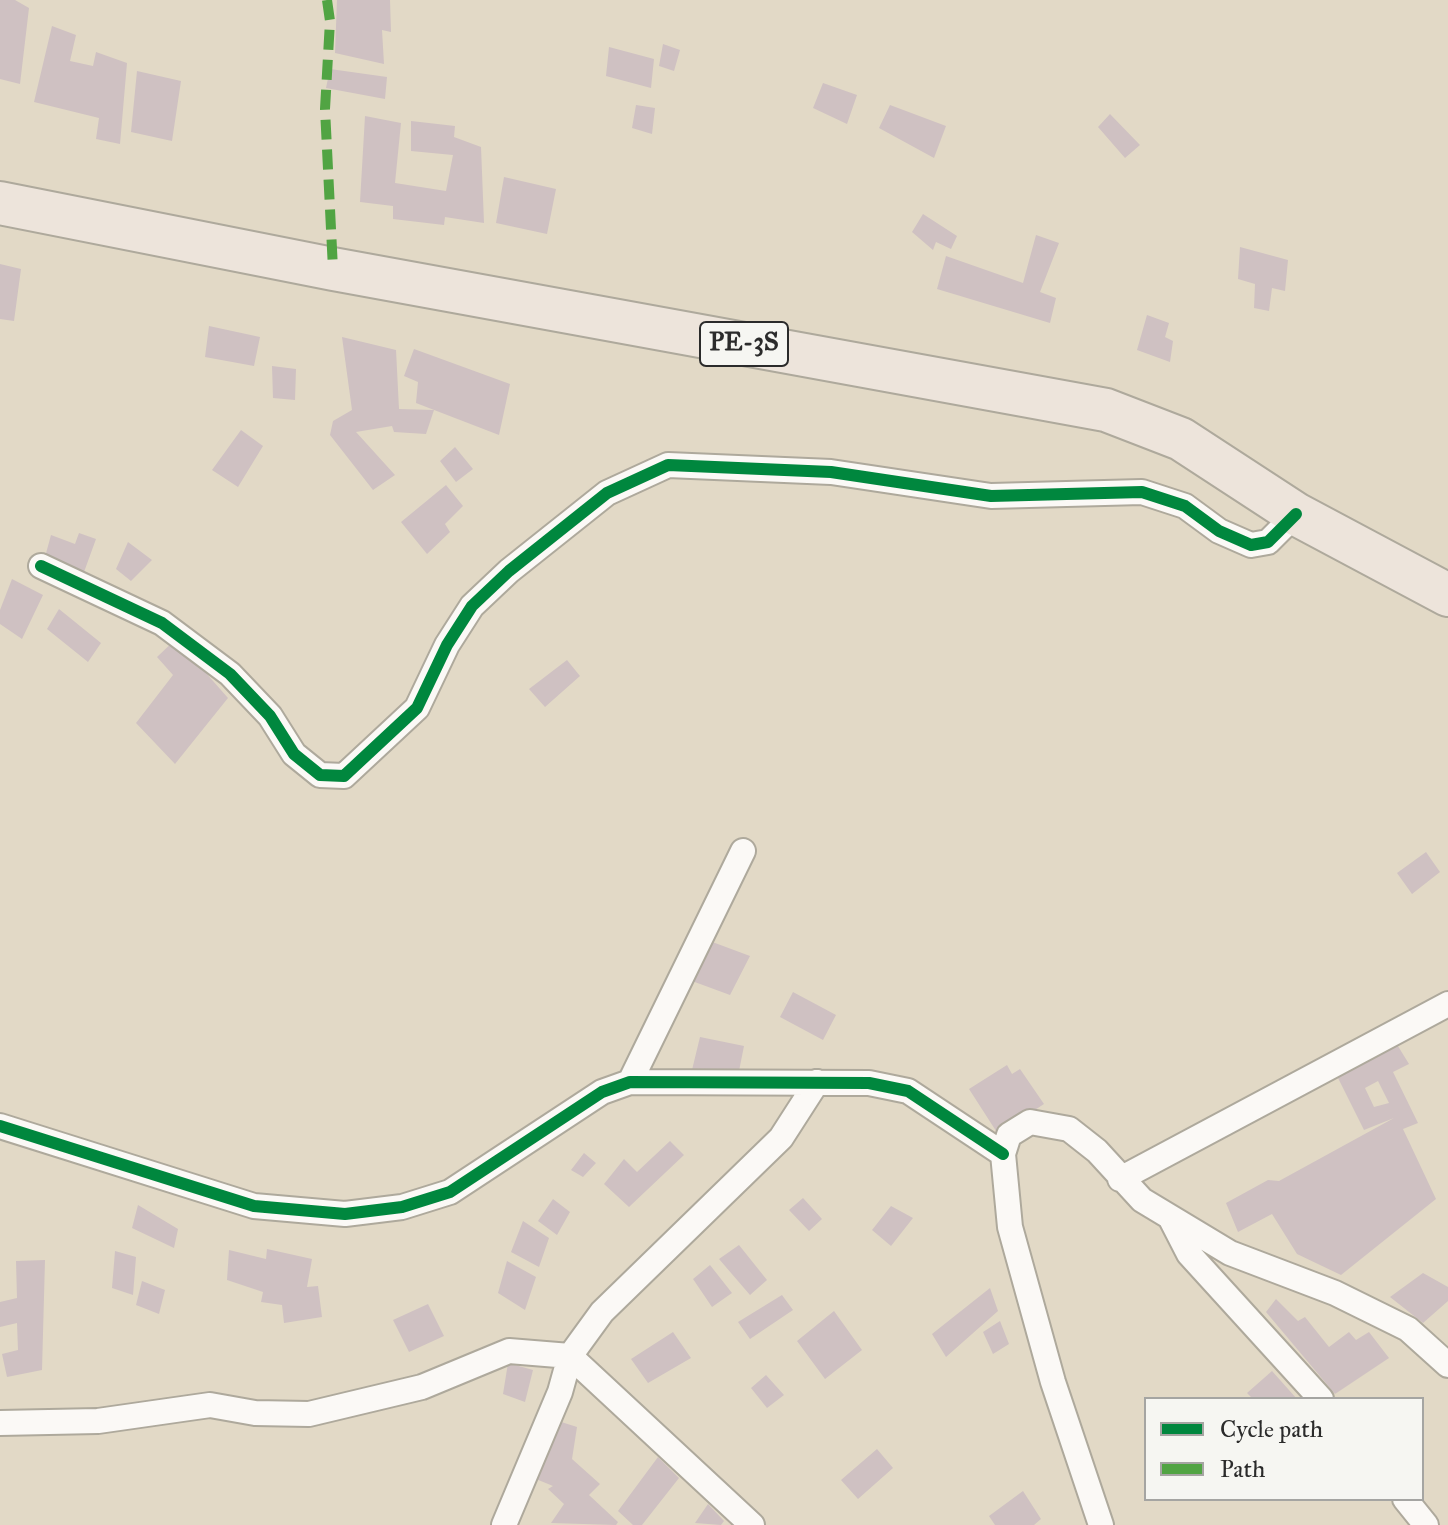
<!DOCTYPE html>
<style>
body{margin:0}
#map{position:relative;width:1448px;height:1525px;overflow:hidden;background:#e2d9c6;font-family:"IM FELL Great Primer",serif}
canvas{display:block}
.legend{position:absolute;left:1144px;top:1397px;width:280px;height:104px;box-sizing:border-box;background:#f6f6f2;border:2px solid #a5a5a2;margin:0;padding:10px 14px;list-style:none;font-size:24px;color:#2b2b2b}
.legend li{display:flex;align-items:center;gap:16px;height:40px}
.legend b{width:40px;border:2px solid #a5a5a2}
</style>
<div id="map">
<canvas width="1448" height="1525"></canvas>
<ul class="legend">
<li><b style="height:10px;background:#00873e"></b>Cycle path</li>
<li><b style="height:10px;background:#51a443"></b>Path</li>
</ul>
</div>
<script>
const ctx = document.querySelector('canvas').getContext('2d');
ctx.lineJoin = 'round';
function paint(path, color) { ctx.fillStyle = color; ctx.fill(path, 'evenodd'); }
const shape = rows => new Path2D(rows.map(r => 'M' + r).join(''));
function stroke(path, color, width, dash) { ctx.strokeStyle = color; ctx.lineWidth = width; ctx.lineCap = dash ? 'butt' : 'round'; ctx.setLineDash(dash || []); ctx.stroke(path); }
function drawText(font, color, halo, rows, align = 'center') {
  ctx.font = font + ' "IM FELL Great Primer",serif'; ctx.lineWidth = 6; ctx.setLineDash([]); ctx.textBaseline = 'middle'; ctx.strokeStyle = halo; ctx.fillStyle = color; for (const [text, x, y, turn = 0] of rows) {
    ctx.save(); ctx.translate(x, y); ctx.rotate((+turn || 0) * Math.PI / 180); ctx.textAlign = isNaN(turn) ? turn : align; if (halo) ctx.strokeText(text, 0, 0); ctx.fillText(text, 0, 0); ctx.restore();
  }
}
paint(shape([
 [0,0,15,0,29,8,20,84,0,79],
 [337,0,390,0,391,32,382,30,384,64,335,53],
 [52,26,76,35,70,61,93,66,96,52,127,63,120,144,96,139,99,118,34,102],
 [663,44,680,50,674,71,659,66],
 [609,47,654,59,651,88,606,76],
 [330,69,387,77,385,99,326,88],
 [137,71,181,81,172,141,131,132],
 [823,83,857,95,847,124,813,108],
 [636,105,655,108,652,134,632,128],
 [890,105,946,126,934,158,879,128],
 [1110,114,1140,145,1125,158,1098,127],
 [365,116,401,123,395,183,446,191,453,155,411,151,411,121,455,126,454,137,481,147,484,223,445,217,444,225,393,219,393,206,360,202],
 [504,177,556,189,547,234,496,223],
 [923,214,957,236,951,249,936,242,933,250,912,232],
 [1036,235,1059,243,1040,292,1056,298,1050,323,937,289,946,256,1023,283],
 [1240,247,1288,260,1285,291,1272,288,1269,311,1254,308,1255,284,1238,279],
 [0,264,21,269,14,321,0,319],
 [1147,315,1169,323,1165,337,1173,341,1170,362,1137,350],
 [209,326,260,337,254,366,205,357],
 [342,337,396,350,399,409,434,410,426,434,394,432,392,426,356,432,395,475,373,490,330,435,333,421,352,410],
 [414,349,510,384,499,435,416,403,418,382,404,376],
 [272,366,296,369,295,400,273,398],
 [241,430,263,446,238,487,212,470],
 [455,447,473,469,456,482,440,461],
 [446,485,463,506,445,524,450,532,427,554,401,522],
 [79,533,96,539,84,572,45,557,51,535,75,544],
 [128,542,152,560,131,581,116,569],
 [12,579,43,595,22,639,0,624,0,610],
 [59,609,101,643,88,662,47,629],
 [176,639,228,698,175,764,136,723,173,675,157,657],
 [567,660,580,676,545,707,529,689],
 [1426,852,1440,872,1412,894,1397,873],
 [707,940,750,956,730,995,692,981],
 [793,992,836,1015,823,1040,780,1017],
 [700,1037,744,1046,737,1081,692,1070],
 [1393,1038,1409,1064,1393,1072,1418,1123,1403,1129,1436,1199,1341,1275,1297,1254,1272,1214,1238,1232,1226,1203,1268,1180,1279,1181,1394,1118,1364,1130,1334,1070],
 [1378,1081,1389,1103,1374,1107,1365,1088],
 [1007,1065,1012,1074,1020,1069,1044,1104,998,1134,969,1089],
 [670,1141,684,1155,629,1207,604,1184,624,1159,637,1172],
 [584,1153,596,1163,583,1177,571,1170],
 [803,1198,822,1219,809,1231,789,1210],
 [553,1199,570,1212,557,1235,538,1221],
 [138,1205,178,1229,174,1248,132,1228],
 [891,1206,913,1218,891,1246,872,1230],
 [523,1221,549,1238,539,1267,511,1252],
 [739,1245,767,1280,750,1295,719,1259],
 [267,1249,312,1259,307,1287,318,1286,322,1317,284,1323,282,1305,261,1302,263,1292,227,1280,229,1250,266,1259],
 [115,1251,136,1257,133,1295,112,1288],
 [45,1260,42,1370,7,1377,2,1354,18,1350,17,1323,0,1327,0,1302,17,1298,16,1261],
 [507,1261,536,1277,525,1310,498,1293],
 [710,1265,732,1293,712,1307,693,1279],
 [1423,1273,1448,1287,1448,1301,1423,1323,1390,1297],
 [142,1281,165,1290,159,1314,136,1305],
 [990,1288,998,1311,946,1357,932,1334],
 [782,1295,793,1310,750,1339,738,1322],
 [1276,1299,1298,1321,1305,1317,1329,1347,1349,1332,1356,1340,1369,1332,1389,1358,1335,1394,1266,1312],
 [428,1304,444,1336,409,1352,393,1320],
 [834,1311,862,1350,825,1379,797,1341],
 [1000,1321,1009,1344,993,1354,983,1332],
 [673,1332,691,1358,648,1383,631,1359],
 [508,1363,533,1370,525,1402,503,1394],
 [1272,1371,1297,1399,1253,1399,1247,1393],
 [766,1375,784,1395,767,1408,751,1388],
 [555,1420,577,1427,572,1459,600,1484,589,1495,618,1522,616,1525,551,1523,564,1504,548,1489,553,1486,531,1477],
 [877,1449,893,1468,858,1499,841,1480],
 [658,1457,679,1478,642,1525,633,1525,618,1511],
 [1023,1491,1041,1519,1034,1525,995,1525,989,1516],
 [708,1504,724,1521,721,1525,695,1523]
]), '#cfc1c2');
const minor = shape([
 [41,566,162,623,230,674,270,716,294,754,320,775,344,776,417,708,447,645,472,606,509,571,607,493,668,465,831,472,991,496,1142,492,1185,506,1219,531,1251,545,1268,542,1296,514],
 [630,1082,743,851],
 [0,1126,254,1206,345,1214,402,1207,450,1192,602,1092,630,1082,869,1083,908,1091,1003,1154],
 [1120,1179,1448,1004],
 [1170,1217,1189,1254,1321,1399],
 [0,1423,98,1421,210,1405,255,1413,309,1414,422,1387,509,1351,570,1356,752,1525],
 [1405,1499,1426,1525],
 [504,1525,560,1392,570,1356,602,1312,781,1138,817,1082],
 [1101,1525,1053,1382,1010,1227,1003,1154,1009,1135,1030,1122,1069,1129,1097,1151,1142,1200,1230,1253,1335,1293,1408,1329,1448,1365]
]);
const trunk = shape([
 [0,203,333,269,1106,410,1181,439,1296,514,1448,595]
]);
stroke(minor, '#aea99c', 28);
stroke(trunk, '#aea99c', 46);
stroke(minor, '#fbf9f6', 24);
stroke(trunk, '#ede4db', 42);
stroke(shape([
 [327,0,330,21,325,109,333,269]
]), '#51a443', 10, [20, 10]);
stroke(shape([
 [41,566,162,623,230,674,270,716,294,754,320,775,344,776,417,708,447,645,472,606,509,571,607,493,668,465,831,472,991,496,1142,492,1185,506,1219,531,1251,545,1268,542,1296,514],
 [0,1126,254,1206,345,1214,402,1207,450,1192,602,1092,630,1082,869,1083,908,1091,1003,1154]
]), '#00873e', 12);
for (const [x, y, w] of [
 [744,344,88]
]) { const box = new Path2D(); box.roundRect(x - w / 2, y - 22, w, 44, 6); ctx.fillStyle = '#f6f6f2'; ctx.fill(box); stroke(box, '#2b2b2b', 2); }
drawText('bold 26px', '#2b2b2b', null, [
 ["PE-3S",744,344]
]);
</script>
